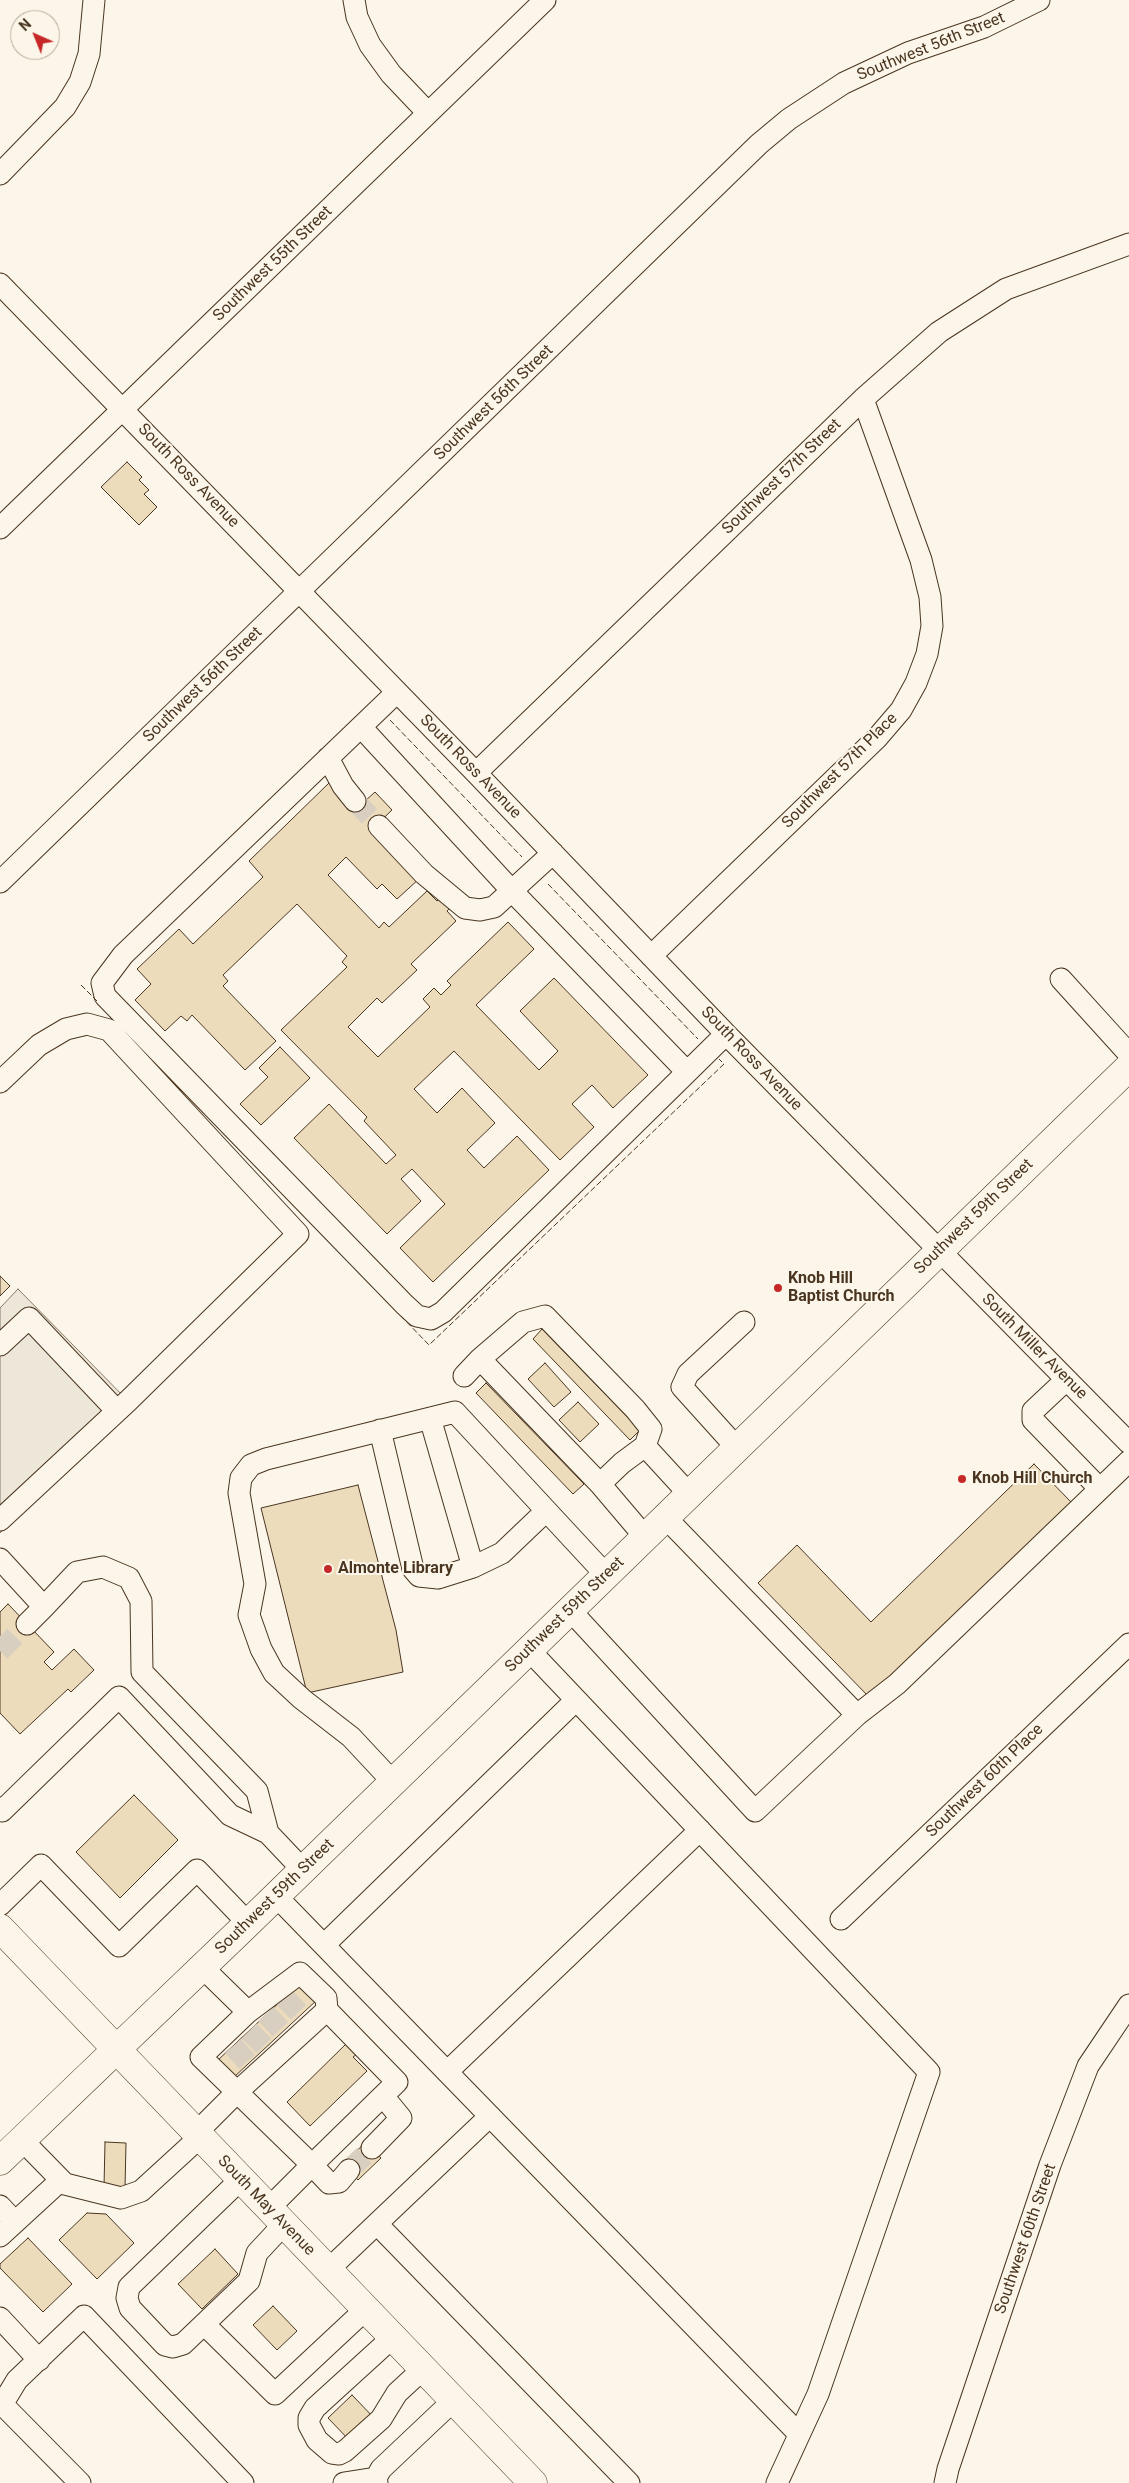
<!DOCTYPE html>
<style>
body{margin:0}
#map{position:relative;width:1129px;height:2483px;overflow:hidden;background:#fbf6e9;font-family:Roboto,sans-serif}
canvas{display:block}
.north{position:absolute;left:10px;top:10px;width:50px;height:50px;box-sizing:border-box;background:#fbf6e9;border:1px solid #b4a999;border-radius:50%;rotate:316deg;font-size:14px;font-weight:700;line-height:20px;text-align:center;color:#4a3520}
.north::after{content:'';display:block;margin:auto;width:18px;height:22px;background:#c62828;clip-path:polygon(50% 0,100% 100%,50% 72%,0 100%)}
</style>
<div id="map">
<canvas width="1129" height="2483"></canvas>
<div class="north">N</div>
</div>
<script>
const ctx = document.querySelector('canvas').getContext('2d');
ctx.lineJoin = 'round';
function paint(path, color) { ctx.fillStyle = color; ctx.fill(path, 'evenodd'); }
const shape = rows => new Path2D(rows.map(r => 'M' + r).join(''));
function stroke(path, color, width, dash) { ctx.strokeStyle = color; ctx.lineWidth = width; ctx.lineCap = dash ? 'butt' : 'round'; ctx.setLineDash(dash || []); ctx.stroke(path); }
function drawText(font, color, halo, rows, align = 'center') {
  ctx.font = font + ' Roboto,sans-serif'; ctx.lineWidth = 4; ctx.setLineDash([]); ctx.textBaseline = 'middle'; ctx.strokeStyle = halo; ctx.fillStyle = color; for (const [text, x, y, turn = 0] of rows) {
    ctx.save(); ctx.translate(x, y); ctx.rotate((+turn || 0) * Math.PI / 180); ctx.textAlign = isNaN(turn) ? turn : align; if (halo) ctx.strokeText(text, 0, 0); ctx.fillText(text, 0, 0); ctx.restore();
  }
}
const parking = shape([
 [18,1289,134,1407,0,1533,0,1308,18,1289]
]);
paint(parking, '#ede7d9');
stroke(parking, '#887966', 1);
const building = shape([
 [127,462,142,477,139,480,149,490,144,494,157,507,139,525,101,487,127,462],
 [329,783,355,810,375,792,392,810,372,829,420,878,397,899,382,884,377,889,346,857,328,875,379,928,384,922,389,927,427,891,437,901,443,895,453,905,447,911,456,921,411,964,417,970,382,1003,377,998,348,1027,378,1057,430,1007,423,999,434,988,441,995,451,985,447,981,508,922,534,949,476,1005,539,1070,558,1051,520,1011,554,978,648,1075,613,1108,592,1085,572,1104,594,1127,560,1160,454,1051,414,1089,437,1113,462,1088,495,1123,467,1150,484,1168,517,1136,549,1170,433,1282,400,1248,445,1204,412,1169,401,1179,421,1201,387,1234,294,1138,329,1104,386,1164,396,1155,364,1121,367,1117,281,1030,347,967,342,962,347,956,297,904,223,975,228,981,223,986,276,1041,245,1070,192,1015,187,1021,181,1016,165,1031,135,1000,151,984,137,969,179,929,193,944,263,877,249,861,329,783],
 [280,1047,310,1078,261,1125,240,1104,268,1077,259,1068,280,1047],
 [0,1276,10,1286,0,1296,0,1276],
 [542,1329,640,1430,630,1440,533,1339,542,1329],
 [545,1363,571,1392,554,1407,528,1379,545,1363],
 [486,1383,584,1484,573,1494,476,1393,486,1383],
 [578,1402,599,1424,580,1442,559,1420,578,1402],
 [1034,1464,1072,1503,870,1698,758,1583,797,1545,871,1622,1034,1464],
 [358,1485,396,1630,403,1672,307,1693,261,1508,358,1485],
 [8,1604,54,1652,44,1662,52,1670,74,1649,94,1670,71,1692,68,1689,20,1734,0,1713,0,1612,8,1604],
 [134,1795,178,1840,120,1898,76,1852,134,1795],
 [302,1981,318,1999,233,2078,217,2061,302,1981],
 [347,2043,357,2054,353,2057,367,2071,310,2126,287,2102,347,2043],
 [105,2142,126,2143,125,2188,104,2187,105,2142],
 [366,2142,381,2158,358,2180,343,2164,366,2142],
 [87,2213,106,2214,134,2243,97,2279,59,2240,87,2213],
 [28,2238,72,2284,43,2312,0,2268,0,2264,28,2238],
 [215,2249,238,2274,202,2309,178,2284,215,2249],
 [273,2306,297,2331,277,2350,253,2325,273,2306],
 [352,2395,376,2420,352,2443,328,2418,352,2395]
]);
paint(building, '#ecdcbc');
stroke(building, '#4a3520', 1);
stroke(shape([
 [355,801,379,826],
 [0,1651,27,1624],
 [284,1997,301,2015],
 [266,2014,283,2032],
 [249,2031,266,2048],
 [233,2046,249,2064],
 [349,2170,372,2148]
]), '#d8cfc1', 21, [21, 11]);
const minor = shape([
 [354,0,357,17,370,45,391,74,428,113],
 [0,174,65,107,80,82,89,54,94,0],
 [0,284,476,773,726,1034,1129,1443],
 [0,528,545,0],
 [397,692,123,955,102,983,105,996,405,1305,417,1316,431,1319,443,1312,726,1034],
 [361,727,513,892,687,1072],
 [328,758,343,786,355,801],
 [476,773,863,399,939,332,1006,289,1129,244],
 [379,826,424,874,465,908,480,910,494,907,553,853],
 [0,882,759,144,789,119,844,83,908,53,984,27,1039,0],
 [651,956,877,738,901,710,916,683,927,654,932,626,930,597,921,560,863,399],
 [1061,979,1129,1054],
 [0,1082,39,1045,66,1029,87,1024,109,1030,298,1234,128,1401,0,1520],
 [0,1345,29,1318,117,1411],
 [480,1359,523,1322,545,1316,635,1409,651,1429,645,1446,689,1494],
 [464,1376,480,1359,600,1484,645,1537],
 [1066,1380,1033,1411,1033,1420,1100,1489],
 [430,1418,473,1567],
 [380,1430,413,1569,419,1576,438,1578,473,1567,502,1553,546,1511],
 [737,1448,682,1387,688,1374,744,1322],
 [600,1484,622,1463,645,1446],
 [0,1559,44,1607,77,1572,103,1567,129,1578,141,1601,142,1672,257,1791,268,1833,230,1815,119,1697,2,1811,0,1808],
 [570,1610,755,1811,857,1715,665,1517],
 [27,1624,44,1607],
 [529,1650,929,2072,818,2394,777,2483],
 [857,1715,897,1684,1129,1461],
 [393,1782,351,1737,302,1699,274,1673,261,1649,249,1615,255,1584,239,1493,241,1478,251,1465,266,1459,455,1412,607,1576],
 [268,1833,303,1870],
 [276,1896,799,2434],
 [0,1905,41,1865,119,1946,197,1870,248,1923],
 [841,1919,1129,1644],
 [324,1945,576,1700],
 [202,1967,248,2012,201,2057,237,2092,327,2010,326,1998,300,1973,248,2012],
 [327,2010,397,2082,312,2165,329,2183,339,2182,349,2170],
 [447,2072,700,1830],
 [196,2133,237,2092,312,2165,268,2209],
 [22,2140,65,2184,121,2198,141,2191,200,2137],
 [372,2148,401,2118,383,2096],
 [240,2180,129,2287,127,2298,130,2308,165,2345,173,2347,183,2344,249,2281,257,2253,284,2224],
 [0,2206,15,2222],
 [377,2224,629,2483],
 [0,2236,61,2180],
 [328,2270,490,2116],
 [0,2318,39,2360],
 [204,2324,275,2394,366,2309],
 [393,2337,315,2408,309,2418,309,2425,317,2440,332,2453,339,2454,345,2451,381,2419,397,2393,423,2369],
 [0,2402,80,2483],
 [3,2403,17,2380,84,2316,243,2483],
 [344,2483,376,2478],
 [377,2483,376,2478,381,2469,454,2400],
 [945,2483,948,2469,1050,2165,1088,2066,1129,2005]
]);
const major = shape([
 [0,1928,533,2483],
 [0,2161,242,1929,1129,1067]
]);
stroke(minor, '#4a3520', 23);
stroke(major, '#4a3520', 29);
stroke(minor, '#fbf6e9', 21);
stroke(major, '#fbf6e9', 28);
stroke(shape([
 [390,720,522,857],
 [548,884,698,1039],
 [81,985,97,1001],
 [401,1316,429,1345,724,1064,719,1059]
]), '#4a3520', 1, [6, 2.5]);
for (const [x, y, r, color] of [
 [778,1288,5,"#c62828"],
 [962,1479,5,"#c62828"],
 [328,1569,5,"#c62828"]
]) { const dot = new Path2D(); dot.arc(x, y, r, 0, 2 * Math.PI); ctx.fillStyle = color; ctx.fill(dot); stroke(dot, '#fbf6e9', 2); }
drawText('16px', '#4a3520', '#fbf6e9', [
 ["Southwest 56th Street",931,47,-22],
 ["Southwest 55th Street",273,264,-44],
 ["Southwest 56th Street",494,403,-44],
 ["South Ross Avenue",188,476,46],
 ["Southwest 57th Street",782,477,-44],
 ["Southwest 56th Street",203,685,-44],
 ["South Ross Avenue",470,767,46],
 ["Southwest 57th Place",840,771,-45],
 ["South Ross Avenue",751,1059,46],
 ["Southwest 59th Street",974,1217,-44],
 ["South Miller Avenue",1034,1347,45],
 ["Southwest 59th Street",565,1615,-44],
 ["Southwest 60th Place",985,1781,-44],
 ["Southwest 59th Street",275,1897,-44],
 ["South May Avenue",266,2206,46],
 ["Southwest 60th Street",1026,2239,-71]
]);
drawText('bold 16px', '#4a3520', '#fbf6e9', [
 ["Knob Hill",788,1279],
 ["Baptist Church",788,1297],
 ["Knob Hill Church",972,1479],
 ["Almonte Library",338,1569]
], 'left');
</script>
